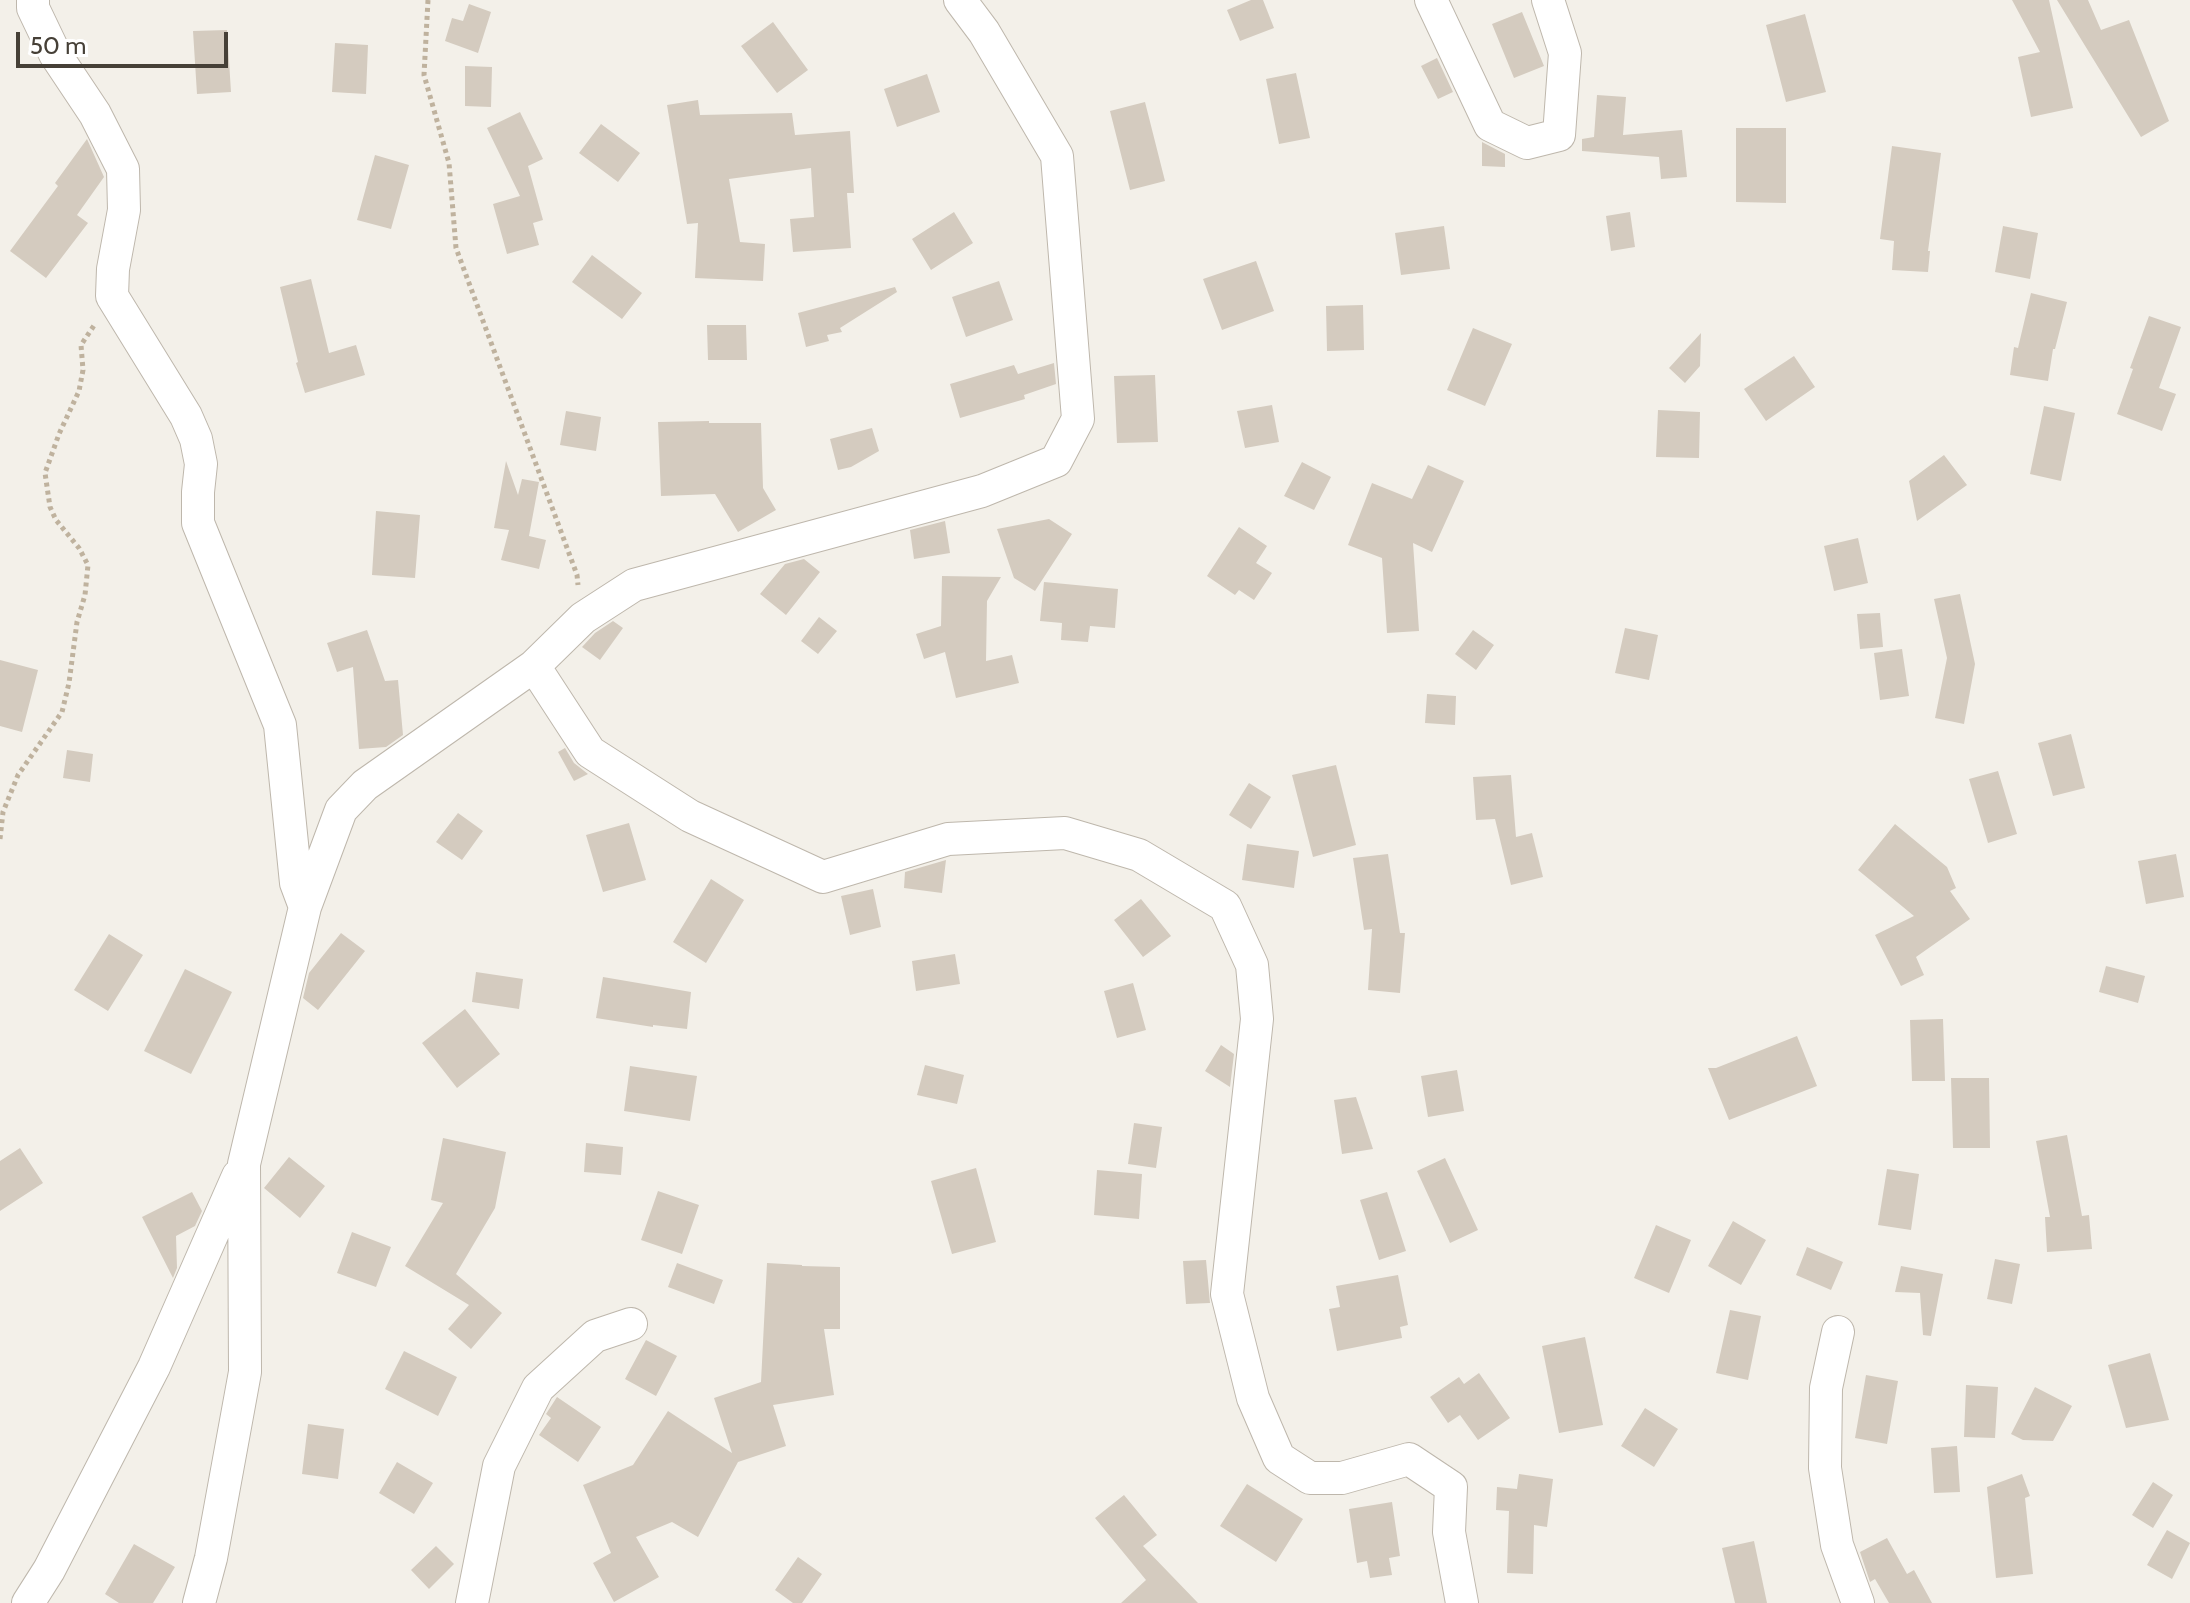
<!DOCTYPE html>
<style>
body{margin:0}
#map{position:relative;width:2190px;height:1603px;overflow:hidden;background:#f3f0e9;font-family:Cabin,sans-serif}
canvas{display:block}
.scale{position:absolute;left:16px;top:32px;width:212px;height:36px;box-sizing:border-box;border:4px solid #464037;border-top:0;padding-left:10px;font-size:24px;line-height:28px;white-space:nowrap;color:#464037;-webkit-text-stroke:6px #fff;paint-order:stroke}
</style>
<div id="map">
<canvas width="2190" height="1603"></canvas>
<div class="scale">50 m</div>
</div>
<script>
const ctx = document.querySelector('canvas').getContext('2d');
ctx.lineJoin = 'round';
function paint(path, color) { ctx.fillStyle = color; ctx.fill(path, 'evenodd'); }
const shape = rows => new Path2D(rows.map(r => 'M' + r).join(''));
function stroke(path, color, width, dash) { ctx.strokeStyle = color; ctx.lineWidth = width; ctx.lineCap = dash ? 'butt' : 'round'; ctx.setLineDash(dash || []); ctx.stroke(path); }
paint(shape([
 [1251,0,1263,0,1274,28,1240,41,1227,10],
 [2012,0,2049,0,2073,108,2031,117,2018,57,2040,52],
 [2057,0,2088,0,2101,30,2129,20,2169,121,2141,137],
 [469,4,491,12,478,53,445,41,452,18,463,21],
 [1522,12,1544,66,1514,78,1492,24],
 [1805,14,1826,92,1786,102,1766,25],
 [773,22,808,70,777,93,741,46],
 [227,30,231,92,197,94,193,31],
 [335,43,368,45,366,94,332,92],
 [1437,58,1453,92,1438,99,1421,66],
 [465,66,492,67,491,107,465,106],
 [1296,73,1310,138,1279,144,1266,79],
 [927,74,940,112,897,127,884,89],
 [1597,95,1626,97,1623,135,1682,130,1687,177,1661,179,1659,157,1582,151,1582,139,1594,137],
 [698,100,700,115,792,113,795,135,850,131,854,193,847,193,851,248,793,252,790,219,814,217,811,168,729,179,740,242,765,244,763,281,695,278,698,223,687,224,667,105],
 [1145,102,1165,181,1130,190,1110,111],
 [520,112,543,159,528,166,543,220,533,223,539,245,507,254,493,204,520,196,487,128],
 [601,124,640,153,618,182,579,153],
 [1736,128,1786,128,1786,203,1736,202],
 [87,139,104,177,77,215,88,223,46,278,10,251,58,186,55,183],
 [1482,142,1505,154,1505,167,1482,166],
 [1892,146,1941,153,1928,251,1930,251,1928,272,1892,270,1894,241,1880,239],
 [375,155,409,165,391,229,357,220],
 [954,212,973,243,931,270,912,239],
 [1630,212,1635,247,1611,251,1606,216],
 [1444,226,1450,269,1401,275,1395,233],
 [2003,226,2038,233,2030,279,1995,272],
 [592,255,642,293,622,319,572,282],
 [1256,261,1274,311,1222,330,1203,279],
 [311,279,329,353,356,345,365,375,305,393,296,363,298,362,280,287],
 [999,281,1013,320,966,337,952,297],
 [895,287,897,292,840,328,842,332,827,335,829,341,806,347,798,313],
 [2031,293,2067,302,2055,349,2053,349,2048,381,2010,375,2014,347,2018,348],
 [1363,305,1364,350,1327,351,1326,306],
 [2149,316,2181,327,2159,388,2176,394,2162,431,2117,414,2133,369,2130,368],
 [707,325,746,325,747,360,708,360],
 [1473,328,1512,344,1485,406,1447,390],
 [1701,333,1700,366,1685,383,1669,368],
 [1794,356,1815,387,1766,421,1744,389],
 [1054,363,1056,384,1024,395,1025,399,960,418,950,384,1014,365,1018,374],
 [1155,375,1158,442,1117,443,1114,376],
 [1272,405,1279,442,1245,448,1237,411],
 [2044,406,2075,413,2061,481,2030,474],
 [1658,410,1700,412,1699,458,1656,457],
 [566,411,601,417,596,451,560,445],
 [709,421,709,423,761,423,763,488,776,510,738,532,715,494,661,496,658,422],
 [872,428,879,451,851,467,838,470,830,439],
 [1944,455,1967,485,1917,521,1909,481],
 [506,461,518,495,522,479,539,482,529,536,546,540,539,569,501,560,509,530,494,528],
 [1302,462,1331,477,1314,510,1284,496],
 [1428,465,1464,481,1432,552,1413,543,1419,631,1387,633,1382,558,1348,545,1372,483,1412,499],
 [376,511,420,515,415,578,372,575],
 [1049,519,1072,534,1035,591,1014,578,997,529],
 [945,521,950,553,914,559,910,530],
 [1239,527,1267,546,1256,563,1272,573,1254,600,1239,590,1235,595,1207,576],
 [1858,538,1868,583,1834,591,1824,546],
 [804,559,820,572,786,615,760,594,785,564],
 [942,576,1001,577,987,601,986,661,1012,655,1019,683,956,698,945,652,924,659,916,634,941,626],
 [1044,582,1118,589,1115,628,1090,626,1088,642,1061,640,1062,623,1040,621],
 [1960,594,1975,664,1964,724,1935,718,1947,658,1934,599],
 [1880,613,1883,647,1860,649,1857,614],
 [819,617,837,631,818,654,801,641],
 [613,621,623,628,600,660,582,647,595,633],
 [1625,628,1658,635,1649,680,1615,673],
 [367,630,385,681,398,680,403,735,386,747,359,749,353,667,337,672,327,643],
 [1473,630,1494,645,1476,670,1455,654],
 [1902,649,1909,696,1880,700,1874,653],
 [0,660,38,670,22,732,0,726],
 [1427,694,1456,696,1455,725,1425,723],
 [2071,734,2085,788,2053,796,2038,743],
 [565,748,574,763,588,774,574,781,558,752],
 [67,750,93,754,90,782,63,778],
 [1336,765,1356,845,1313,857,1292,775],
 [1998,771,2017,834,1988,843,1969,779],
 [1511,775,1516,837,1532,833,1543,877,1511,885,1495,819,1476,820,1473,777],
 [1249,783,1271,797,1251,829,1229,815],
 [458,813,483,831,462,860,436,842],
 [629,823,646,880,603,892,586,835],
 [1895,824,1947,867,1956,888,1950,891,1970,919,1916,957,1924,975,1901,986,1875,935,1914,916,1858,870],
 [1247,844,1299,851,1294,888,1242,880],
 [1388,854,1400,933,1405,933,1400,993,1368,990,1372,929,1364,930,1353,858],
 [2176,854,2184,897,2146,904,2138,861],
 [946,860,942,893,904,888,905,872],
 [711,879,744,900,706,963,673,942],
 [873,889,881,927,850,935,841,896],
 [1141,899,1171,936,1143,957,1114,920],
 [341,933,365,951,318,1010,303,998,309,973],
 [109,934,143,955,108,1011,74,990],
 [955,954,960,984,916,991,912,961],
 [2106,966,2145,976,2138,1003,2099,992],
 [185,969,232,992,191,1074,144,1051],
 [476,972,523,979,519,1009,472,1002],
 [603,977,691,992,687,1029,653,1025,653,1027,596,1018],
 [1133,983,1146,1030,1117,1038,1104,991],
 [465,1009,500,1054,457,1088,422,1043],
 [1943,1019,1945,1081,1912,1081,1910,1020],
 [1797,1036,1817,1086,1729,1120,1708,1068,1716,1068],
 [1221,1045,1234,1054,1230,1087,1205,1071],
 [925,1065,964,1075,957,1104,917,1095],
 [630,1066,697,1076,690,1121,624,1111],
 [1457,1070,1464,1111,1428,1117,1421,1076],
 [1951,1078,1989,1078,1990,1148,1953,1148],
 [1356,1097,1373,1149,1342,1154,1334,1100],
 [1134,1123,1162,1127,1156,1168,1128,1164],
 [2067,1135,2082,1216,2089,1215,2092,1249,2047,1252,2045,1217,2050,1217,2036,1141],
 [443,1138,506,1152,495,1208,456,1274,502,1313,471,1349,448,1329,469,1305,405,1266,443,1203,431,1200],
 [586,1143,623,1147,621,1175,584,1172],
 [20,1148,43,1183,0,1211,0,1161],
 [289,1157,325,1186,300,1218,264,1188],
 [1445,1158,1478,1230,1450,1243,1417,1171],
 [976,1168,996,1242,952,1254,931,1181],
 [1887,1169,1919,1174,1911,1230,1878,1225],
 [1097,1170,1142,1174,1139,1219,1094,1215],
 [658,1191,699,1205,682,1254,641,1240],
 [192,1192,202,1211,195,1226,176,1236,177,1268,173,1278,142,1217],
 [1387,1192,1406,1251,1379,1260,1360,1200],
 [1733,1221,1766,1240,1741,1285,1708,1266],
 [1656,1225,1691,1240,1669,1293,1634,1278],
 [352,1232,391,1247,376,1287,337,1273],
 [1807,1247,1843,1262,1831,1290,1796,1275],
 [1995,1259,2020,1264,2012,1304,1987,1299],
 [1206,1260,1210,1303,1186,1304,1183,1261],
 [677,1263,723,1280,714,1304,668,1287],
 [767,1263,802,1265,802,1266,840,1267,840,1329,824,1329,834,1395,773,1405,786,1446,738,1462,698,1537,672,1522,636,1537,659,1577,614,1602,593,1563,611,1553,583,1485,633,1465,668,1411,732,1453,714,1398,761,1382],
 [1901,1266,1943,1274,1931,1336,1923,1335,1920,1293,1895,1292],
 [1398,1275,1408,1325,1400,1327,1402,1338,1337,1351,1329,1309,1340,1307,1336,1286],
 [1730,1310,1761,1316,1748,1380,1716,1373],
 [1585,1337,1603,1425,1559,1433,1542,1346],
 [646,1340,677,1356,656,1396,625,1379],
 [404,1351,457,1377,438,1416,385,1389],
 [2150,1353,2169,1420,2126,1428,2108,1365],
 [1479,1373,1510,1418,1478,1440,1460,1415,1448,1423,1430,1397,1459,1377,1464,1384],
 [1866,1375,1898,1381,1887,1444,1855,1438],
 [1966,1385,1998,1387,1995,1438,1964,1437],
 [2035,1387,2072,1406,2053,1441,2023,1440,2011,1434],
 [557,1397,601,1427,578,1462,539,1435,551,1418,546,1414],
 [1645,1408,1678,1429,1654,1467,1621,1446],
 [308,1424,344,1429,338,1479,302,1474],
 [1957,1446,1960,1492,1934,1493,1931,1448],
 [397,1462,433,1483,414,1514,379,1493],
 [1519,1474,1553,1479,1547,1527,1534,1525,1533,1574,1507,1573,1509,1511,1496,1510,1497,1487,1517,1489],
 [2022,1474,2030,1496,2025,1498,2033,1574,1996,1578,1987,1487],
 [2153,1482,2173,1495,2153,1528,2132,1515],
 [1247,1484,1303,1519,1276,1562,1220,1526],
 [1124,1495,1157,1535,1143,1546,1198,1603,1121,1603,1146,1580,1095,1518],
 [1392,1502,1400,1556,1389,1558,1392,1575,1370,1578,1367,1561,1357,1563,1349,1509],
 [2167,1530,2190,1543,2172,1579,2147,1565],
 [1887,1538,1907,1574,1914,1570,1932,1603,1889,1603,1875,1579,1870,1582,1860,1552],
 [1754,1541,1767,1603,1735,1603,1722,1548],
 [134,1544,175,1567,153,1603,119,1603,105,1594],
 [436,1546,454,1564,429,1589,411,1570],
 [798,1557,822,1574,802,1603,793,1603,775,1590]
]), '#d4cbbf');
const minor = shape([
 [33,0,33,8,55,54,95,114,123,169,124,210,113,269,112,296,186,416,196,439,201,464,198,492,198,523,280,725,296,883,305,907],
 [1431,0,1490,125,1527,143,1559,135,1565,53,1548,0],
 [534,666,590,752,690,816,823,877,948,839,1065,833,1139,855,1225,906,1252,965,1257,1019,1227,1294,1253,1398,1279,1458,1310,1478,1342,1478,1409,1459,1451,1487,1449,1532,1462,1603],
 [1838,1332,1826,1388,1825,1468,1837,1545,1858,1603],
 [28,1603,49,1570,154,1367,238,1176],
 [199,1603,211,1558,245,1372,244,1164,305,907,341,810,365,785,534,666,583,618,634,585,982,491,1056,461,1078,419,1057,156,984,32,960,0],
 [472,1603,499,1466,538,1388,595,1336,631,1324]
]);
stroke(minor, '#beb7ac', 34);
stroke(shape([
 [428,0,424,75,449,163,456,248,577,575,578,585],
 [0,839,3,812,18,775,62,712,69,683,77,622,85,595,88,565,79,548,56,520,50,507,45,473,59,434,79,391,83,370,81,345,95,324]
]), '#bfb29e', 5, [4, 4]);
stroke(minor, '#fff', 32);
</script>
